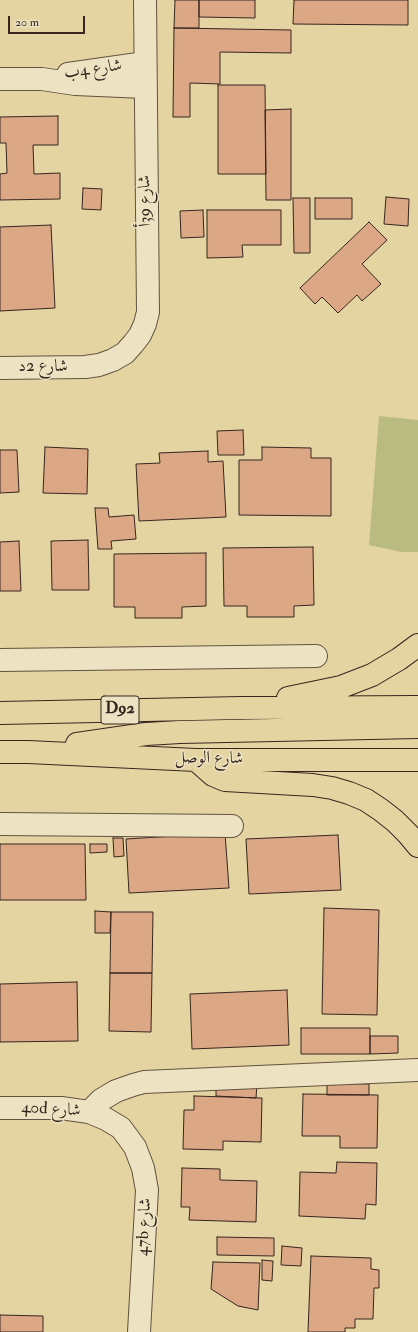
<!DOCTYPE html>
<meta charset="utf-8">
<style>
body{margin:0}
#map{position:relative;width:418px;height:1332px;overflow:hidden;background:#e4d4a1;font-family:"IM FELL Double Pica",serif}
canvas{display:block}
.scale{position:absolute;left:8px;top:16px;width:77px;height:18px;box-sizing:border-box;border:2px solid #36261f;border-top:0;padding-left:5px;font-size:12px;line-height:14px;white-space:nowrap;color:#36261f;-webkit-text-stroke:3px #ede3c2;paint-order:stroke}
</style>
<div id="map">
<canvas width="418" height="1332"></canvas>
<div class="scale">20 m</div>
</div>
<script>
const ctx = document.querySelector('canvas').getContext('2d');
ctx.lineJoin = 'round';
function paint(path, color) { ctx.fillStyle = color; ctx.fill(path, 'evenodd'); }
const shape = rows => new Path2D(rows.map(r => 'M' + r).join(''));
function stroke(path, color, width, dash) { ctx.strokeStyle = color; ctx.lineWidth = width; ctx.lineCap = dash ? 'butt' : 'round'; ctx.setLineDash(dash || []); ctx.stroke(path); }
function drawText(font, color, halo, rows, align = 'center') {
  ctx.font = font + ' "IM FELL Double Pica",Amiri,serif'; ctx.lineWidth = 3; ctx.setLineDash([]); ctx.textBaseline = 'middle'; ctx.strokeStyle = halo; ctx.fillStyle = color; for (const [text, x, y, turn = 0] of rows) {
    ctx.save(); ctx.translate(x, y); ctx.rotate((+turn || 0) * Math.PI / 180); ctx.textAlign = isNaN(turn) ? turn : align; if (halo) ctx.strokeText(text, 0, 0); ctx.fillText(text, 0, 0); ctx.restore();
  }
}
paint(shape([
 [379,416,418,420,418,552,401,552,369,545]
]), '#babb81');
const building = shape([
 [175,0,199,0,199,28,174,28,175,0],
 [199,0,255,0,255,18,199,17,199,0],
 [294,0,408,0,408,25,293,24,294,0],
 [174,28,291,30,291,53,220,52,220,84,190,83,190,117,173,117,174,28],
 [218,85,265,85,266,174,218,174,218,85],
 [291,109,291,200,266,200,265,110,291,109],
 [58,116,58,145,33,145,34,174,60,173,60,199,0,200,0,174,7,173,6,143,0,143,0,117,58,116],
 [83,188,102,189,101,210,82,209,83,188],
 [386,197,409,199,408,226,384,224,386,197],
 [293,198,310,198,310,253,294,253,293,198],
 [315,198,352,198,352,219,315,219,315,198],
 [203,210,204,237,181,238,180,211,203,210],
 [207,210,281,210,281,245,242,245,243,257,207,258,207,210],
 [369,222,387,240,362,264,381,284,362,301,357,295,338,313,322,297,315,304,300,288,369,222],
 [51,225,55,308,0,311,0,227,51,225],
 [243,430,244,455,218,455,217,431,243,430],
 [45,447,88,449,87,494,43,493,45,447],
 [262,447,311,448,311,458,331,458,331,516,239,515,239,460,262,460,262,447],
 [0,450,17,450,19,492,0,493,0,450],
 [208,451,208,462,223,461,226,517,139,521,136,464,160,463,159,453,208,451],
 [95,508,108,508,109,517,134,515,136,539,111,541,112,549,98,549,95,508],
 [88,540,89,590,52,590,51,541,88,540],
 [19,541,21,591,0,591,0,542,19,541],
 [313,547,314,605,294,606,294,617,247,617,247,606,224,606,223,548,313,547],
 [206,553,206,606,182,607,182,618,135,618,135,607,114,607,114,554,206,553],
 [225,833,229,888,129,893,126,839,225,833],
 [338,835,341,890,249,894,246,839,338,835],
 [113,838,123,838,124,856,114,857,113,838],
 [0,844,85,844,86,900,0,900,0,844],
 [90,844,107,844,107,852,90,853,90,844],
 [324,908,379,910,377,1015,322,1014,324,908],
 [95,911,111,912,110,933,95,933,95,911],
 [111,912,153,912,152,973,110,973,111,912],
 [110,973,152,973,151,1032,109,1031,110,973],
 [77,982,78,1041,0,1042,0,984,77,982],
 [287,990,289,1045,192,1049,190,994,287,990],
 [301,1028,370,1028,370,1054,301,1054,301,1028],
 [370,1036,398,1036,398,1053,370,1054,370,1036],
 [216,1083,257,1084,256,1098,216,1096,216,1083],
 [327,1083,369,1084,369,1095,327,1095,327,1083],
 [303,1094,378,1095,377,1148,340,1148,340,1136,302,1136,303,1094],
 [194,1096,262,1098,261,1142,223,1141,223,1150,183,1149,184,1110,194,1110,194,1096],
 [337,1162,377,1163,376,1205,366,1204,365,1219,299,1216,300,1172,336,1173,337,1162],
 [182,1168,220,1169,220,1180,257,1181,256,1222,189,1220,190,1207,181,1207,182,1168],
 [217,1237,274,1238,274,1256,217,1255,217,1237],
 [282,1246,302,1248,301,1266,281,1265,282,1246],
 [311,1256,371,1258,371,1269,379,1270,379,1288,374,1288,373,1319,355,1319,355,1328,345,1328,345,1332,308,1332,311,1256],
 [262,1260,273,1261,272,1281,262,1280,262,1260],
 [213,1262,260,1263,258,1310,238,1306,211,1289,213,1262],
 [0,1315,43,1316,43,1332,0,1332,0,1315]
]);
paint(building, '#dba785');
stroke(building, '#36261f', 1);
const minor = shape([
 [68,74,145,63],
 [0,79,42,79,75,84,145,87],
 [0,368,85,367,99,365,113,360,125,353,133,344,140,335,145,324,148,312,145,0],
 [0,660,316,656],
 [0,824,232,826],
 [0,1108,61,1108,89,1112,106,1119,121,1128,135,1147,143,1168,147,1190,139,1332],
 [89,1112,101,1100,116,1091,133,1085,144,1082,418,1070]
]);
const major = shape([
 [288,698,341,687,372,675,399,659,418,645],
 [0,713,241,708,418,707],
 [77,744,146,734,180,732,418,727],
 [0,752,28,752,196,760,418,760],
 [196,760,213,775,225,780,313,785,332,788,349,793,366,800,381,810,395,821,408,834,418,846]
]);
stroke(minor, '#625240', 24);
stroke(major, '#36261f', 24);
stroke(minor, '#ede3c2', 22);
stroke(major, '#e4d4a1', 22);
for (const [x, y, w] of [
 [120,710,38]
]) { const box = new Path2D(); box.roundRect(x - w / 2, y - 14, w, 28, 3); ctx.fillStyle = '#ede3c2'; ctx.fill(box); stroke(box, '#36261f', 1); }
drawText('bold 16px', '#36261f', null, [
 ["D92",120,710]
]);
drawText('17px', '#36261f', '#ede3c2', [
 ["شارع 4ب",93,70,-8],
 ["شارع 39أ",146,201,-91],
 ["شارع 2د",43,367],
 ["شارع الوصل",209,759,1],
 ["40d شارع",51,1110,3],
 ["47b شارع",145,1227,-87]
]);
</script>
